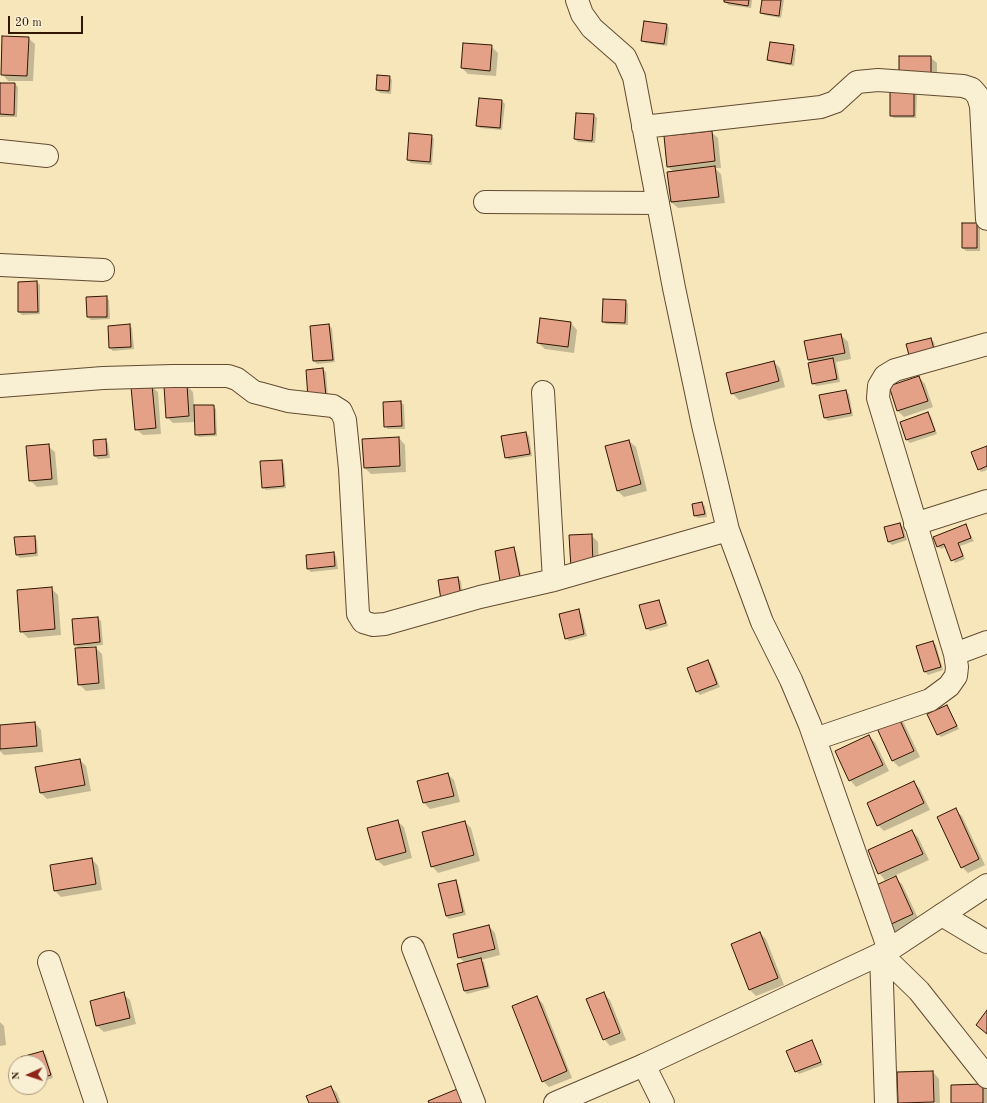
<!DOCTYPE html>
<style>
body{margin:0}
#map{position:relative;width:987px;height:1103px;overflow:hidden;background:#f6e6ba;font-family:"Old Standard TT",serif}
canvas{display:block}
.north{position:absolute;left:8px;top:1055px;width:40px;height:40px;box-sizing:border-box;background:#f9efd2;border:1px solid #a9997f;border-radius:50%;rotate:267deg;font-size:11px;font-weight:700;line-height:16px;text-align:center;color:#311703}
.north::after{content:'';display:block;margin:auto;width:14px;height:18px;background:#8f2418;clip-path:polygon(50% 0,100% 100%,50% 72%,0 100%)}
.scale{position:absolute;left:8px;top:16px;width:75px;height:18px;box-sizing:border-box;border:2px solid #311703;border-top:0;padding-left:5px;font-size:12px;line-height:14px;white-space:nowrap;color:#311703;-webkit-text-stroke:3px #f9efd2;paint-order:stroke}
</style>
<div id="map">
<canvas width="987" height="1103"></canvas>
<div class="north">N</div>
<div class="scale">20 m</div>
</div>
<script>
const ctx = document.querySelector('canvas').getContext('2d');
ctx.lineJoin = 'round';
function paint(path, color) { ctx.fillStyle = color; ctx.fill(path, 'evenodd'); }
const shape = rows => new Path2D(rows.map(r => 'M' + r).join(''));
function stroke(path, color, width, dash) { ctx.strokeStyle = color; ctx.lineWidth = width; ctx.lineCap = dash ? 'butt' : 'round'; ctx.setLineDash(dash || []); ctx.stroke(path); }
paint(shape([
 [725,0,752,0,751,8,728,5],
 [763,0,784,0,781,18,764,15,761,12],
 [667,25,669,28,667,46,645,43,642,40],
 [28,38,35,44,33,81,8,81,2,74],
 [491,46,498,53,496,76,468,74,462,68],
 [793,46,796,49,794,66,771,62,768,60],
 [930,57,937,63,937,84,907,84],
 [389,77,392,80,391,94,380,93,377,90],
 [0,84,15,84,18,87,17,117,0,117],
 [914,90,917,93,916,118,894,118,891,116],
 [502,101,505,104,502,130,480,128,477,125],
 [594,115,597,118,595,143,578,142,575,139],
 [711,132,718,138,721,168,715,168,721,174,725,203,678,208,671,202,674,172,668,167],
 [431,136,434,139,432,165,411,163,408,160],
 [977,224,980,227,980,251,966,251,963,248],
 [37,282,40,285,40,314,22,315,19,312],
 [106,297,109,300,110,319,91,320,88,317],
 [625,301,628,304,628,325,606,324,603,321],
 [571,323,577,330,574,353,545,349,538,343],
 [129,325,132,328,134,349,113,351,110,348],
 [329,325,332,328,335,362,317,364,314,361],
 [841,335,848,342,851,359,836,362,840,382,816,386,813,383,812,363,808,359],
 [931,339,934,342,937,355,911,358],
 [774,362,780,368,785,387,739,400,732,393],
 [323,369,326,372,328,399,307,371],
 [919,377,925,384,933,407,904,417,898,411],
 [151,386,158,392,161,434,143,435,136,429],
 [187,386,193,392,194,406,213,406,216,409,217,436,199,437,196,434,195,422,173,423,167,417],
 [846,391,849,394,853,416,828,421,825,418],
 [401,402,404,405,405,429,388,429,385,426],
 [928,413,931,416,937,434,910,443,907,440,901,422],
 [526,433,529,436,532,456,509,460,506,457],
 [399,438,405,445,406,472,371,474,365,468],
 [105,440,108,443,110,458,98,459,95,456,94,441],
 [629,441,636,447,647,491,624,497,618,491],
 [48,446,55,452,58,485,37,487,30,480],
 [987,447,987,470,981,472,979,469],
 [281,461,284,464,286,488,266,490,263,487],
 [702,503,705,506,707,517,698,518,695,516],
 [900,524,903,527,907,540,892,545,889,542],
 [965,525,974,541,960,546,965,559,955,563,946,547,941,549,938,546],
 [591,535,598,542,599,573,570,536],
 [34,537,37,540,38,556,20,558,17,555],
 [514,548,516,551,522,580,504,583,501,580],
 [334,553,336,556,338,569,311,572,308,569],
 [458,578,461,581,463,600,442,599],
 [51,588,58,595,61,635,28,638,21,631],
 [658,601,661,604,668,626,650,631,647,628],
 [578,610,581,613,587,636,569,641,566,638],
 [98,618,101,621,103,645,78,647,75,644],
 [933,642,936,645,943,670,928,675,925,672],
 [96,648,102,654,105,689,86,691,79,684],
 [708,661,711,664,720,687,700,695,697,692,688,669],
 [947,706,959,729,941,737,938,734],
 [898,717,904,723,920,757,899,767,893,761],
 [35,723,41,730,43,752,4,755,0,751,0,726],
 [869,736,875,742,889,771,856,787,850,780],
 [80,760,86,766,91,791,47,799,41,793],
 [448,774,454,780,460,802,430,809,424,803,419,781],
 [914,782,920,789,930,810,884,831,878,825],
 [955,810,962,816,985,865,968,873,962,867],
 [397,821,404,827,412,858,384,866,377,860,369,829],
 [465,822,471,828,480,861,438,873,432,866],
 [912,831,918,837,929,860,885,880,879,873],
 [92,859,98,866,102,890,61,897,55,891],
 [895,878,902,884,919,920,895,932,888,926],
 [455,881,458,884,466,915,449,919,446,916],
 [489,926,495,933,500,955,481,960,484,962,490,988,467,994,465,991,465,963,459,957],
 [760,933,766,939,784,985,756,996,750,990],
 [603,993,610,1000,626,1040,610,1046,604,1039],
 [123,994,130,1000,136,1024,104,1032,97,1026,91,1001],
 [537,997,543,1004,572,1078,549,1087,543,1081],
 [0,1022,4,1026,6,1045,0,1046],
 [812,1042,823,1065,799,1074,796,1071],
 [43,1052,46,1055,53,1078,40,1082,40,1063,24,1063],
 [933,1072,939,1079,940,1103,899,1102],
 [982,1085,987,1090,987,1103,952,1103],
 [331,1087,337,1093,341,1103,310,1103]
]), '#0003');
const building = shape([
 [724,0,749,0,748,6,724,2,724,0],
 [762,0,781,0,779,16,760,13,762,0],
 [644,21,667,24,664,44,641,41,644,21],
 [2,36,29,37,27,76,1,75,2,36],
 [770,42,794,45,791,64,767,60,770,42],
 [463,43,492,45,490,71,461,68,463,43],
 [899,56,931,56,931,78,899,78,899,56],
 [377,75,390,76,389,91,376,90,377,75],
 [0,83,15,83,14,115,0,114,0,83],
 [890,89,914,89,914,116,890,116,890,89],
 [479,98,502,100,500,128,476,126,479,98],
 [576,113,594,114,592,141,574,139,576,113],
 [712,131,715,161,667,167,664,136,712,131],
 [409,133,432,135,430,162,407,160,409,133],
 [715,166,719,197,671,202,667,172,715,166],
 [962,223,977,223,977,248,962,248,962,223],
 [37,281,38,312,18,312,18,282,37,281],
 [107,296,107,317,87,317,86,297,107,296],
 [603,299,626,300,625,323,602,322,603,299],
 [540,318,571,322,568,347,537,343,540,318],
 [130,324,131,347,109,348,108,326,130,324],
 [329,324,333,360,313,361,310,326,329,324],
 [841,334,845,353,808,360,804,341,841,334],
 [931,338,935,353,910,359,906,344,931,338],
 [833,358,837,379,812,384,808,363,833,358],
 [774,361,779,381,731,394,726,373,774,361],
 [323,368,326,396,308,398,306,370,323,368],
 [919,376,928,401,897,411,889,386,919,376],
 [152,385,156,428,135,430,131,387,152,385],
 [187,385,189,416,166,418,164,386,187,385],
 [846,390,851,413,824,418,819,395,846,390],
 [401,401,402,426,384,427,383,402,401,401],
 [194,405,214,405,215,434,195,435,194,405],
 [928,412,935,431,906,440,900,422,928,412],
 [526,432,530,454,505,458,501,436,526,432],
 [399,437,400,466,364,468,362,439,399,437],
 [106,439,107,455,94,456,93,440,106,439],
 [629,440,641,484,617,491,605,446,629,440],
 [49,444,52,479,29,481,26,446,49,444],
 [987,446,987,466,978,470,971,452,987,446],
 [282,460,284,486,262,488,260,461,282,460],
 [702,502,705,514,694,516,692,504,702,502],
 [900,523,904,537,888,542,884,527,900,523],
 [966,524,971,538,958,543,963,556,951,561,944,544,937,547,933,537,966,524],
 [592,534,593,567,571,568,569,535,592,534],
 [35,536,36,553,16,555,14,537,35,536],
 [514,547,520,577,500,581,495,551,514,547],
 [334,552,335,566,307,569,306,555,334,552],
 [458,577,461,597,441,600,438,580,458,577],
 [52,587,55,629,20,632,17,590,52,587],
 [659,600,666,623,646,629,639,605,659,600],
 [579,609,584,634,565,639,559,614,579,609],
 [98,617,100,642,74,645,72,619,98,617],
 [933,641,941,667,924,672,916,646,933,641],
 [96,647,99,683,78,685,75,648,96,647],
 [708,660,717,684,696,692,687,668,708,660],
 [947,705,957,726,937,735,927,714,947,705],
 [898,716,914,751,892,761,876,726,898,716],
 [35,722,37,746,0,749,0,725,35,722],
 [869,735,883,765,849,781,835,751,869,735],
 [80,759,85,785,40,793,35,767,80,759],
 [448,773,454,796,423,803,417,781,448,773],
 [914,781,924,803,877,826,867,803,914,781],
 [956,808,979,859,961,868,937,817,956,808],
 [398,820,406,852,376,860,367,828,398,820],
 [465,821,474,855,431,867,422,832,465,821],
 [912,830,923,854,878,874,868,850,912,830],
 [92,858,96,884,54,891,50,865,92,858],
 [896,876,913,914,887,926,870,888,896,876],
 [456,880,463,912,446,916,438,884,456,880],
 [489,925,495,949,458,958,453,934,489,925],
 [760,932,778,978,749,990,731,944,760,932],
 [481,958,488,986,464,991,457,964,481,958],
 [124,992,130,1018,96,1026,90,1001,124,992],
 [604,992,620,1033,603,1040,586,999,604,992],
 [537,996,567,1071,542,1082,512,1006,537,996],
 [987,1010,987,1034,976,1025,987,1010],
 [812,1040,821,1062,795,1072,786,1051,812,1040],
 [43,1051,51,1075,40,1078,40,1063,23,1063,21,1057,43,1051],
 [933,1071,934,1102,898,1103,897,1072,933,1071],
 [983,1084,983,1103,951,1103,951,1085,983,1084],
 [331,1086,338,1103,309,1103,306,1096,331,1086],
 [462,1087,468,1103,429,1103,428,1101,462,1087]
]);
paint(building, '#e4a188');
stroke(building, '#311703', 1);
const minor = shape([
 [577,0,582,14,592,28,625,57,634,77,674,288,703,425,728,530,762,622,791,680,810,725,889,950],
 [643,127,821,107,835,102,857,82,878,80,963,86,972,89,978,96,981,106,987,219],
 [0,151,47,156],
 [485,202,658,203],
 [0,265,103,270],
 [0,386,103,378,173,376,228,376,237,379,254,392,262,394,288,401,333,406,341,411,345,420,350,469,358,614,363,622,373,625,385,624,480,597,554,580,728,530],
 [543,392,554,580],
 [915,524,987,501],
 [955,654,987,642],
 [815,739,930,700,949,686,956,676,957,667,955,654,878,398,879,386,885,376,895,370,987,344],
 [942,915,987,942],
 [413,948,474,1103],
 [881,954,919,991,987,1077],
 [881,954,886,1103],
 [49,962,96,1103],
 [644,1065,663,1103]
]);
const tertiary = shape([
 [555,1103,644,1065,889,950,987,885]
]);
stroke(minor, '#624b31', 24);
stroke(tertiary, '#624b31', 24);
stroke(minor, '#f9efd2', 22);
stroke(tertiary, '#f9efd2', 22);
</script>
